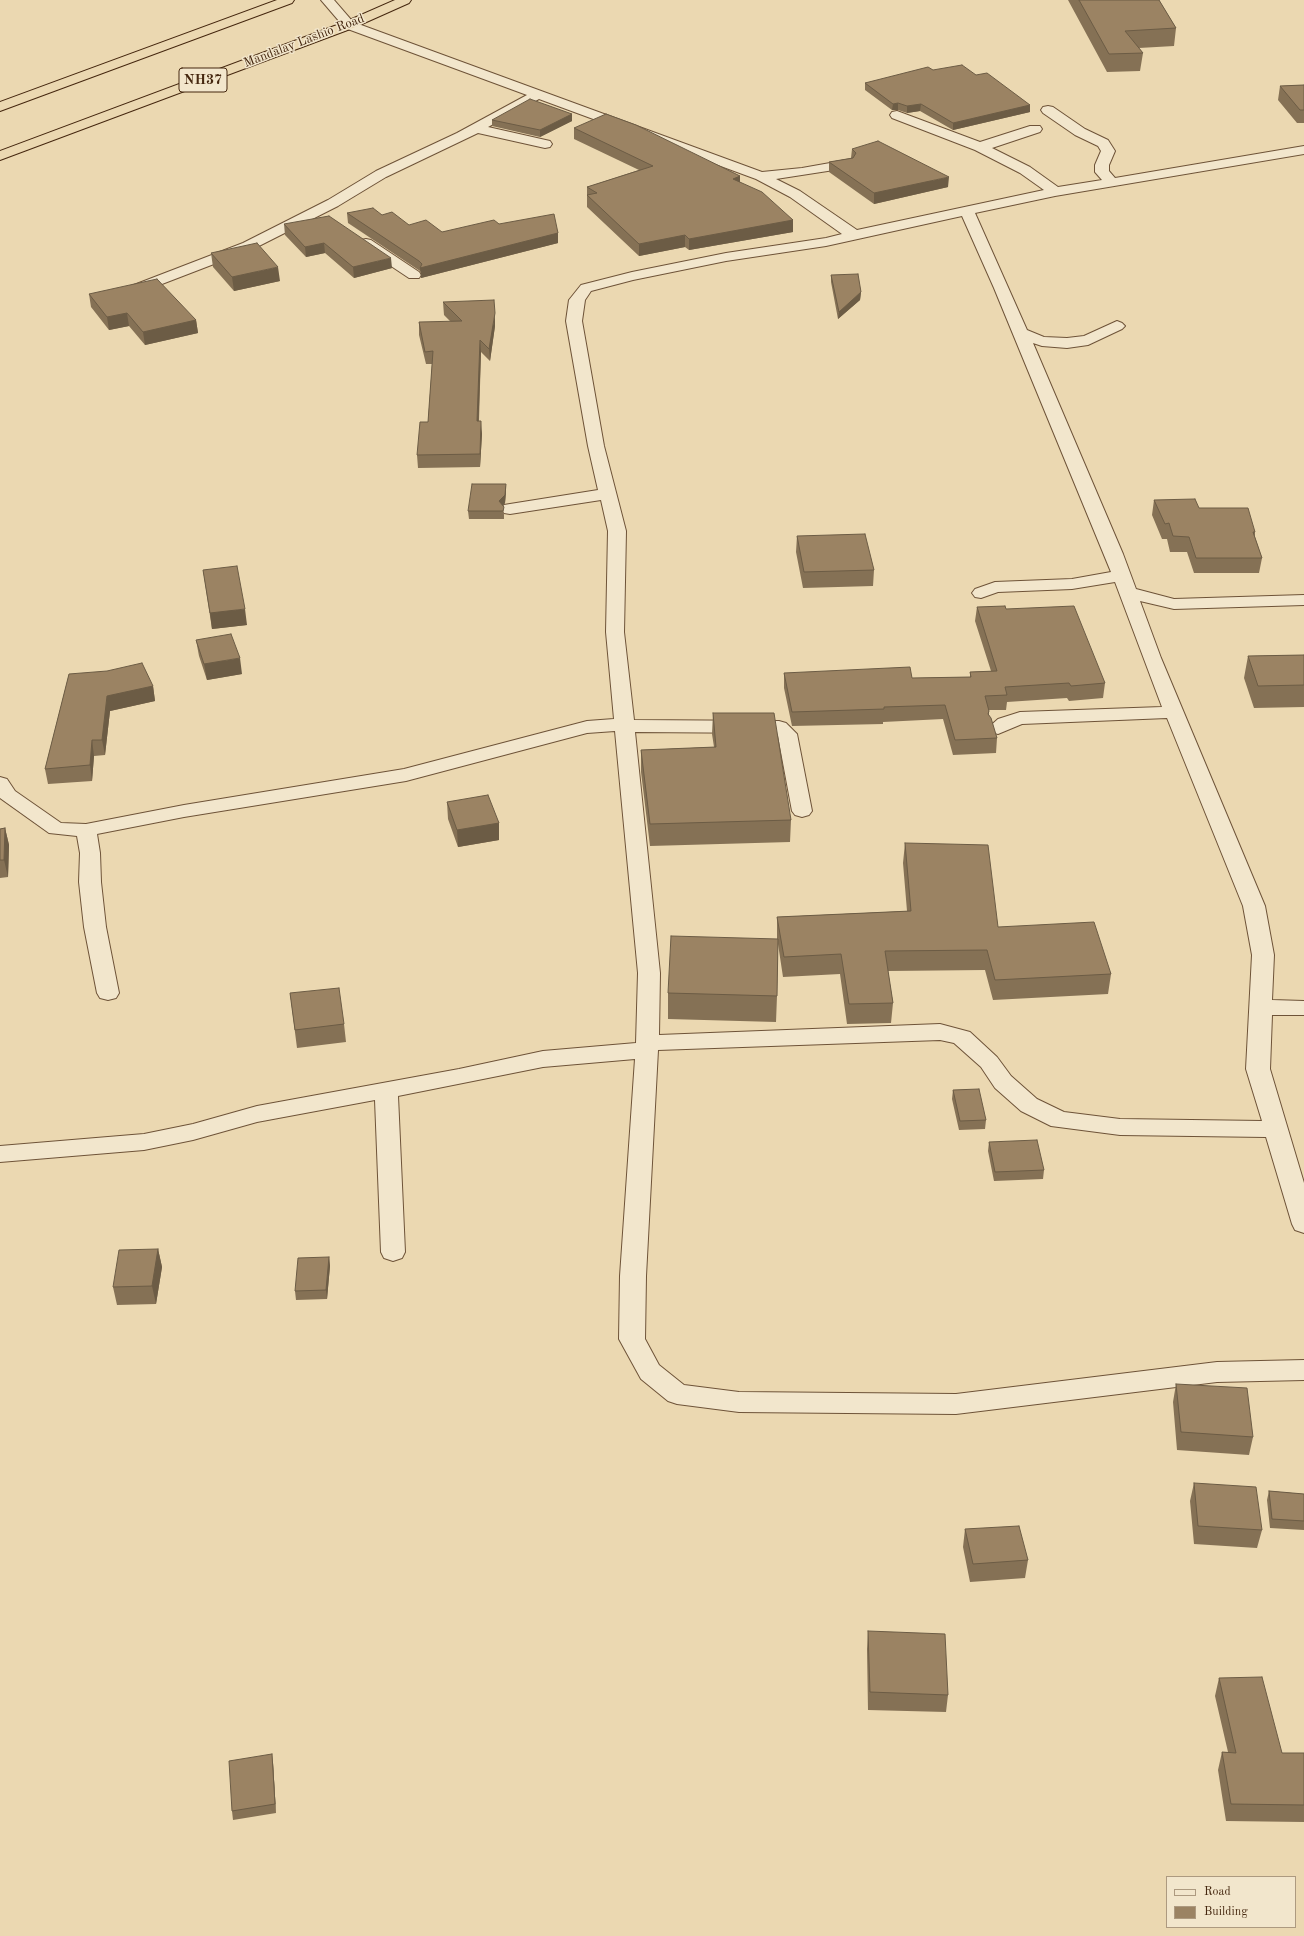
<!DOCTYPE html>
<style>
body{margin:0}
#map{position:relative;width:1304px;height:1936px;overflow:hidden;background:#ebd8b1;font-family:"Old Standard TT",serif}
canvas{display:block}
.legend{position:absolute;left:1166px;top:1876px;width:130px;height:52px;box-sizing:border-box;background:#f2e6cc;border:1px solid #ad9a80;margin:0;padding:5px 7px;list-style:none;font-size:12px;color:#45270f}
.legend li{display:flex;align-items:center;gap:8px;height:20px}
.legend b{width:20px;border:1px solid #ad9a80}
</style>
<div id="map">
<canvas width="1304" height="1936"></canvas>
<ul class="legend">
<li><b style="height:5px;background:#f2e6cc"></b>Road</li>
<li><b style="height:11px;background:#9b8363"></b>Building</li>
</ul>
</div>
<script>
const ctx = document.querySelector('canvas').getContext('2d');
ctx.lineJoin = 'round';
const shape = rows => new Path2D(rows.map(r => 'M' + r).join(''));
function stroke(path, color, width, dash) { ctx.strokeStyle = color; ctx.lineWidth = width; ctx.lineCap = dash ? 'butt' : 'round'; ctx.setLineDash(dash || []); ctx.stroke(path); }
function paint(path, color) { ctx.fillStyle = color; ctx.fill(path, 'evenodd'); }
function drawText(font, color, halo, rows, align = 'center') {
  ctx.font = font + ' "Old Standard TT",serif'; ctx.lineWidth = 3; ctx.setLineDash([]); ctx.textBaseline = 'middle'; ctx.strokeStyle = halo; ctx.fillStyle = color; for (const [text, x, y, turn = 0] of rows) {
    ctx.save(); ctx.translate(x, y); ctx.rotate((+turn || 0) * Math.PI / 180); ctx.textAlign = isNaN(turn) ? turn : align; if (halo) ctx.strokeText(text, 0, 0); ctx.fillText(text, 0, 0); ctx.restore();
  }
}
const minor = shape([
 [321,0,334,0,353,22,762,172,802,168,847,160,852,161,854,164,852,167,847,168,776,179,800,191,857,230,1044,190,1020,173,975,150,892,118,890,115,892,112,897,111,980,142,1030,126,1040,126,1042,129,1040,132,992,148,1030,167,1058,187,1102,180,1095,172,1095,165,1101,151,1098,146,1075,135,1043,113,1041,110,1043,107,1048,106,1053,107,1085,129,1108,140,1115,151,1109,165,1109,171,1115,178,1304,146,1304,154,1055,196,975,213,1027,330,1044,337,1067,338,1084,336,1117,321,1122,323,1125,326,1122,329,1088,345,1067,348,1042,346,1033,343,1123,554,1136,589,1174,599,1304,595,1304,605,1174,609,1140,601,1161,658,1265,906,1274,955,1272,1000,1304,1001,1304,1015,1272,1015,1270,1069,1304,1183,1304,1233,1295,1230,1292,1224,1266,1137,1120,1135,1051,1126,1021,1111,995,1088,981,1067,954,1043,940,1040,658,1050,646,1276,645,1339,659,1365,684,1385,739,1392,956,1394,1217,1362,1304,1360,1304,1380,1217,1382,956,1414,739,1412,677,1404,668,1401,641,1379,619,1339,620,1276,635,1059,543,1067,398,1096,405,1252,402,1258,393,1261,384,1258,381,1252,375,1100,257,1122,193,1140,144,1150,0,1162,0,1146,144,1134,193,1124,257,1106,459,1069,543,1051,636,1043,638,973,615,731,587,733,406,781,184,817,97,834,100,853,101,882,106,927,119,993,116,998,108,1000,100,998,97,993,84,927,79,882,80,853,77,836,49,833,0,798,0,777,7,779,15,791,61,823,86,824,184,805,404,769,587,721,614,719,606,632,608,531,601,500,510,514,504,513,501,509,504,505,510,504,598,490,588,446,566,321,569,300,581,285,632,272,726,253,826,238,842,234,790,197,756,179,539,99,488,127,550,141,552,144,550,147,545,148,478,133,386,177,338,206,253,249,136,294,126,294,123,291,126,288,243,243,328,200,376,171,457,133,527,95,345,28,321,0],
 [962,216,994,288,1111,572,1072,579,995,582,975,589,972,593,975,597,981,598,998,592,1072,589,1115,582,1162,707,1020,712,998,719,988,728,991,732,998,734,1022,724,1167,718,1243,906,1252,955,1246,1069,1262,1121,1120,1119,1064,1112,1037,1099,1011,1076,997,1057,970,1032,940,1024,659,1035,660,973,635,732,774,733,778,736,792,811,795,815,802,817,809,815,812,811,797,734,786,723,779,721,634,720,624,632,626,531,604,446,582,321,585,300,591,291,633,280,726,261,826,246,962,216],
 [366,239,371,240,419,272,421,275,419,278,409,278,361,246,359,243,361,240,366,239]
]);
const highway = shape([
 [277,0,294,0,292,3,0,111,0,102,277,0],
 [395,0,411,0,409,3,353,28,0,160,0,151,345,22,395,0]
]);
stroke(minor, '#6e5338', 2);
stroke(highway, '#45270f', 2);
paint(minor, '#f2e6cc');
paint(highway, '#ebd8b1');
paint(shape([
 [1068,0,1159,0,1176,28,1174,46,1139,48,1143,53,1140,71,1107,72],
 [933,70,976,75,1030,105,1030,112,953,130,920,111,907,113,898,110,892,110,865,90,865,83],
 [1304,85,1304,123,1297,123,1278,100,1280,86],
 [572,114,572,121,540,137,492,126,492,120],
 [574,128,740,176,740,182,793,220,793,232,689,250,685,247,639,256,587,207,587,187,639,170,574,139],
 [852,149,948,187,874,204,829,172,829,162,851,158],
 [347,213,382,215,409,225,442,232,499,224,558,233,558,243,421,278,421,272,420,271,348,223],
 [284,224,392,268,354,278,325,253,306,257,285,235],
 [211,253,280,281,234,291,213,267],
 [831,275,861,292,860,300,838,319,831,282],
 [89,294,196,320,198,333,145,345,129,326,109,330,91,307],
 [443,302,495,326,490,361,481,352,479,421,482,434,480,467,418,468,417,455,428,422,432,364,426,364,419,335,419,322,451,322,444,315],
 [506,492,505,503,503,506,504,515,504,519,469,519,468,511],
 [1154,500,1255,532,1255,537,1262,558,1259,573,1194,573,1187,552,1170,552,1167,539,1162,539,1152,515],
 [797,536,874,570,873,586,803,588,796,552],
 [203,570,247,625,212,629],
 [977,607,1006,609,1105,683,1103,698,1069,701,1067,698,1007,702,1006,710,989,710,989,715,997,738,996,753,953,755,943,719,883,722,883,724,792,726,784,688,784,673,912,678,970,677,970,672,991,671,975,621],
 [196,640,242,674,207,680,199,656],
 [1304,655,1304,707,1254,708,1244,678,1248,656],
 [69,674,153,686,155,701,110,711,105,755,94,756,92,781,48,784,45,769],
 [713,713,791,820,790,842,650,846,641,772,641,750,714,747,712,734],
 [447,802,499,823,499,840,458,847,448,819],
 [5,828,9,845,8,877,0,878,0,829],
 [905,843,998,927,1111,974,1108,994,993,1000,985,970,888,971,893,1003,891,1023,847,1024,840,974,783,977,778,944,777,996,776,1022,668,1019,668,993,777,939,777,917,907,911,903,863],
 [290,993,344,1024,346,1042,297,1048],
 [953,1090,986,1120,985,1129,959,1130,952,1099],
 [989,1142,1044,1170,1043,1179,994,1181,988,1151],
 [158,1249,162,1267,156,1304,117,1305,113,1287],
 [329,1257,330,1266,327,1299,296,1300,295,1291],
 [1176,1384,1253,1437,1249,1455,1177,1450,1173,1402],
 [1194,1483,1262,1530,1257,1548,1194,1544,1190,1501],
 [1269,1491,1304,1494,1304,1530,1270,1528,1267,1500],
 [965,1529,1028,1560,1025,1578,970,1582,963,1547],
 [868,1631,948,1695,946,1712,868,1710,867,1649],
 [1219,1678,1282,1753,1304,1753,1304,1822,1226,1821,1218,1770,1222,1752,1228,1752,1215,1696],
 [273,1763,276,1813,233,1820,232,1811]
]), '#857155');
paint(shape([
 [898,103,898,110,892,110,893,104],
 [921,104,920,111,907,113,907,106],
 [1030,105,1030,112,953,130,953,123],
 [572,114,572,121,540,137,540,130],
 [740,176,740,188,733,179],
 [949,177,948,187,874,204,874,193],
 [793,220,793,232,689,250,689,239],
 [558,233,558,243,421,278,420,268],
 [685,235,685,247,639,256,639,244],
 [324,243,325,253,306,257,305,247],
 [391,258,392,268,354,278,353,267],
 [278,267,280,281,234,291,232,277],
 [861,292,860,300,838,319,839,312],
 [127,313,129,326,109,330,107,317],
 [495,313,495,326,490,361,489,349],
 [196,320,198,333,145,345,143,332],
 [480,340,481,352,478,434,477,421],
 [481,421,482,434,480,467,480,454],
 [506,484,506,492,505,503,500,509,499,501],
 [245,609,247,625,212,629,210,613],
 [240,658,242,674,207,680,204,664],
 [153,686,155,701,110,711,105,755,102,740,107,696],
 [92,740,94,756,92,781,90,765],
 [499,823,499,840,458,847,457,830],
 [5,828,9,845,8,877,4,860],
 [158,1249,162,1267,156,1304,152,1286],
 [329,1257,330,1266,327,1299,326,1290],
 [272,1754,273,1763,276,1813,275,1804]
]), '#6c5c45');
const building = shape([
 [1079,0,1159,0,1176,28,1125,31,1143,53,1109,54,1079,0],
 [962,65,976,75,987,73,1030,105,953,123,921,104,907,106,898,103,893,104,865,83,928,67,933,70,962,65],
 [1304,85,1304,110,1300,110,1280,86,1304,85],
 [530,99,572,114,540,130,492,120,530,99],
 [606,114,636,125,740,176,733,179,762,192,793,220,689,239,685,235,639,244,587,195,597,193,587,187,653,166,574,128,606,114],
 [878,141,949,177,874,193,829,162,853,158,856,153,852,149,878,141],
 [373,208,382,215,392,212,409,225,426,220,442,232,494,220,499,224,554,214,558,233,420,268,422,264,419,261,347,213,373,208],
 [329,216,391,258,353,267,324,243,305,247,284,224,329,216],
 [257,243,278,267,232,277,211,253,257,243],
 [858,274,861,292,839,312,831,275,858,274],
 [157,279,196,320,143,332,127,313,107,317,89,294,157,279],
 [494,300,495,313,489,349,480,340,477,421,481,421,480,454,417,455,420,422,428,422,433,351,425,352,419,322,462,321,443,302,494,300],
 [472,484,506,484,505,495,499,501,504,507,503,511,468,511,472,484],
 [1195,499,1199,508,1248,508,1255,532,1253,532,1262,558,1196,558,1189,537,1173,536,1169,523,1165,524,1154,500,1195,499],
 [865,534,874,570,804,572,797,536,865,534],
 [237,566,245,609,210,613,203,570,237,566],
 [1005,606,1006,609,1074,606,1105,683,1071,686,1069,683,1005,687,1007,695,985,696,989,711,988,714,991,718,997,738,955,740,945,705,884,707,884,709,792,712,784,673,910,667,912,678,971,677,970,672,997,671,977,607,1005,606],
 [231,634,240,658,204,664,196,640,231,634],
 [1304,655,1304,685,1258,686,1248,656,1304,655],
 [142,663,153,686,107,696,102,740,92,740,90,765,45,769,69,674,107,671,142,663],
 [713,713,774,713,791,820,650,824,641,750,716,747,713,713],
 [488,795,499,823,457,830,447,802,488,795],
 [5,828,4,860,0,860,0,829,5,828],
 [905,843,988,845,998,927,1094,922,1111,974,995,980,987,950,885,951,893,1003,849,1004,841,954,784,957,777,917,911,911,905,843],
 [671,936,778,939,777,996,668,993,671,936],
 [339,988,344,1024,295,1030,290,993,339,988],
 [979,1089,986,1120,960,1121,953,1090,979,1089],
 [1037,1140,1044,1170,995,1172,989,1142,1037,1140],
 [158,1249,152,1286,113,1287,119,1250,158,1249],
 [329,1257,326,1290,295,1291,298,1258,329,1257],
 [1176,1384,1247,1388,1253,1437,1181,1432,1176,1384],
 [1194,1483,1256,1487,1262,1530,1198,1526,1194,1483],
 [1269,1491,1304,1494,1304,1521,1272,1519,1269,1491],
 [1019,1526,1028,1560,973,1564,965,1529,1019,1526],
 [868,1631,945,1634,948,1695,870,1692,868,1631],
 [1262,1677,1282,1753,1304,1753,1304,1805,1231,1804,1222,1752,1236,1753,1219,1678,1262,1677],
 [272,1754,275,1804,232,1811,229,1761,272,1754]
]);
paint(building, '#9b8363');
stroke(building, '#6c5c45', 1);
drawText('13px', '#45270f', '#f2e6cc', [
 ["Mandalay Lashio Road",304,41,-21]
]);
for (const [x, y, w] of [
 [203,80,48]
]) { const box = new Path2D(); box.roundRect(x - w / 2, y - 12, w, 24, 3); ctx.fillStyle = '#f2e6cc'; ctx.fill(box); stroke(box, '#45270f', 1); }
drawText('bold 14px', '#45270f', null, [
 ["NH37",203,80]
]);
</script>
